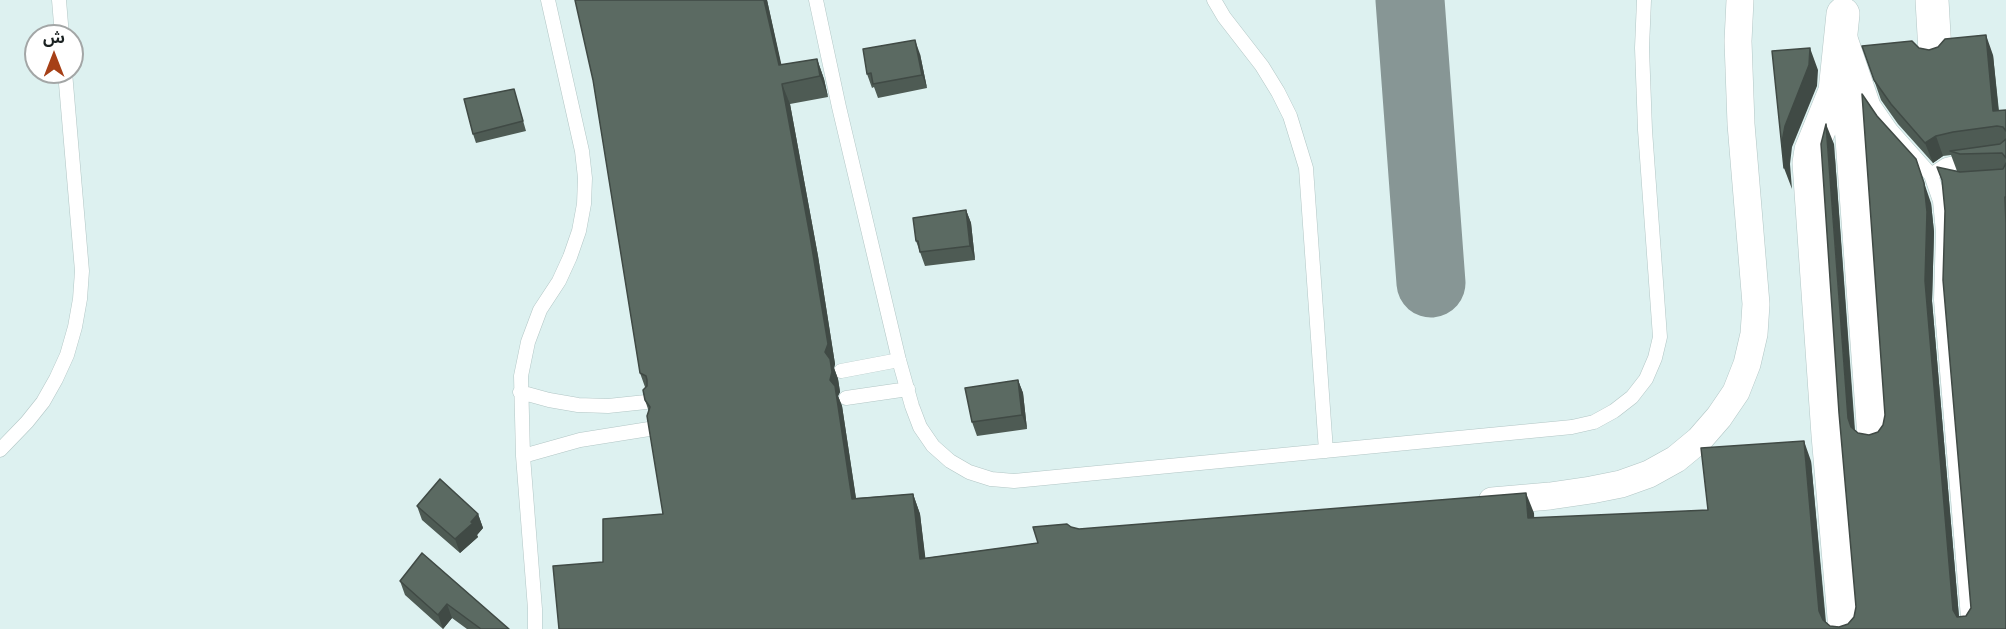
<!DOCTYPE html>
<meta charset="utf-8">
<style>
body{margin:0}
#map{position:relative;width:2006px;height:629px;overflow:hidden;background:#ddf1f0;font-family:"Source Sans 3","Noto Sans Arabic",sans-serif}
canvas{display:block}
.north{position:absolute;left:24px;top:24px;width:60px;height:60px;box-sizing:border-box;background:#fff;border:2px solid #a3a6a6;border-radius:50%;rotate:0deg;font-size:16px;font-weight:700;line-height:24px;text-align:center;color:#1a2121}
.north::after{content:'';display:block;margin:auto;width:21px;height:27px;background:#a64017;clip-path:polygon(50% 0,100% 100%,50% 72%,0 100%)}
</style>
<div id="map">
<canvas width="2006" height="629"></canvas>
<div class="north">ش</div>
</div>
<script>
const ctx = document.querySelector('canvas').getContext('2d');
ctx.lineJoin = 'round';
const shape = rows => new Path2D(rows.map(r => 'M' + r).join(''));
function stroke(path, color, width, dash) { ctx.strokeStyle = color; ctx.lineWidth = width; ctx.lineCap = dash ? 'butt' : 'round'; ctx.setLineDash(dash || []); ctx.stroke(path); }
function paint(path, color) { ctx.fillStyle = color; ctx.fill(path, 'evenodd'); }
stroke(shape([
 [1410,0,1431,283]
]), '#879695', 69);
const service = shape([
 [59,0,62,36],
 [816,0,839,107,899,360,912,406,920,427,933,446,950,461,969,472,991,479,1014,481,1572,427,1594,422,1614,411,1632,397,1646,379,1655,358,1660,337,1645,130,1642,48,1644,0],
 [1214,0,1224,17,1262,66,1278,92,1290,116,1306,168,1326,451],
 [1850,36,1873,104,1891,130,1931,175,1940,201,1943,232,1941,300,1969,629],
 [1931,175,1946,165,1962,161,2006,155],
 [841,371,899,360],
 [520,392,549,400,578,405,608,406,646,402],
 [846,398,908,389],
 [0,450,27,422,43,402,56,379,67,355,75,327,80,299,82,271,65,72],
 [523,456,580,440,649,429],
 [535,629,535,609,523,456,521,376,528,342,540,310,559,281,570,257,579,231,584,204,585,178,582,151,548,0]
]);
const minor = shape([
 [1492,501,1550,496,1591,490,1621,484,1649,474,1676,459,1699,440,1719,417,1736,392,1747,364,1754,334,1756,304,1741,124,1738,41,1740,0]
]);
const tertiary = shape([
 [1932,0,1935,52],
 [1843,14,1835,91,1811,150,1809,163,1828,435,1845,629],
 [1847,71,1874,437]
]);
stroke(service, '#b2c6c5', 15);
stroke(minor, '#b2c6c5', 28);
stroke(tertiary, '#b2c6c5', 34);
stroke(service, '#fff', 14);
stroke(minor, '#fff', 27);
stroke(tertiary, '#fff', 33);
paint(shape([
 [767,0,781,65,817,59,824,79,828,97,790,104,818,256,835,364,834,368,838,379,840,392,838,396,842,406,856,498,913,494,920,514,925,558,1038,543,1071,527,1079,529,1534,513,1534,518,1708,510,1811,461,1826,622,1830,626,1839,627,1848,624,1854,617,1856,607,1834,144,1855,430,1858,433,1869,435,1878,432,1883,425,1931,203,1934,232,1932,301,1959,617,1966,616,1971,608,1957,171,1951,155,1943,156,1933,163,1898,124,1881,100,1874,80,1919,48,1929,50,1993,55,1999,111,2006,110,2006,629,559,629,603,562,663,514,649,412,645,400,645,387,640,373,593,80],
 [920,54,927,88,878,98,874,87,872,88,867,74],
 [514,89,526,131,476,143,473,134],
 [966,210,971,223,975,260,925,266,916,241],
 [1018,380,1023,393,1027,429,977,436,972,422],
 [417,506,478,514,483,528,477,535,478,537,460,553,422,520],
 [400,581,509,629,467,629,452,618,443,629,405,595]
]), '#4e5b54');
paint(shape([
 [764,0,767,0,786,85,779,65],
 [1986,35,1993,55,2000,126,1993,111],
 [915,40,920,54,927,88,922,75],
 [1810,48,1818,70,1817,86,1792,147,1790,164,1792,189,1784,168,1782,142,1785,126],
 [817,59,824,79,828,97,820,76],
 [782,84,790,104,818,256,835,364,834,368,838,379,840,392,838,396,842,406,859,519,852,499,825,352],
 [1826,124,1834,144,1855,438,1848,418],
 [1936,136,1943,156,1933,163,1925,143],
 [1916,159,1931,203,1934,232,1932,301,1960,629,1953,610,1925,281],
 [966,210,971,223,975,260,970,246],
 [1018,380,1023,393,1027,429,1022,415],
 [1804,441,1811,461,1826,629,1819,611],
 [1526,493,1534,513,1535,538,1528,518],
 [913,494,920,514,928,579,920,559],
 [478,514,483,528,477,535,478,537,460,553,455,539],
 [447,604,452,618,443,629,438,615]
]), '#404a45');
const building = shape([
 [575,0,764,0,779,65,817,59,820,76,782,84,810,236,828,344,825,352,830,359,832,372,830,380,835,386,852,499,913,494,920,559,1038,543,1033,527,1067,524,1071,527,1079,529,1526,493,1528,518,1708,510,1701,448,1804,441,1819,611,1823,620,1830,626,1839,627,1848,624,1854,617,1856,607,1839,413,1821,144,1826,124,1848,418,1851,427,1858,433,1869,435,1878,432,1883,425,1885,415,1862,94,1877,116,1916,159,1924,183,1927,212,1925,281,1953,610,1957,617,1966,616,1971,608,1943,280,1945,211,1942,180,1937,167,1960,172,2003,169,2006,163,2006,197,2005,197,2006,223,2006,629,559,629,553,566,603,562,603,519,663,514,647,416,650,407,645,400,643,390,647,386,647,380,646,376,640,373,593,80,575,0],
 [1986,35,1993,111,2006,110,2006,131,2003,127,1997,126,1953,132,1936,136,1925,143,1891,104,1874,80,1862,46,1912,41,1919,48,1929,50,1938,47,1945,39,1986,35],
 [915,40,922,75,873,84,871,73,867,74,863,49,915,40],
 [1810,48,1809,65,1785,126,1782,142,1784,168,1772,51,1810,48],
 [514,89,523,121,473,134,464,99,514,89],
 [2006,139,2006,158,2002,153,1960,154,1950,151,2000,144,2006,139],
 [966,210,970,246,920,252,918,241,916,241,913,218,966,210],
 [1018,380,1022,415,972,422,965,388,1018,380],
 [440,479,478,514,471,522,473,523,455,539,417,506,440,479],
 [422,553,509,629,481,629,447,604,438,615,400,581,422,553]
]);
paint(building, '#5b6a62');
stroke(building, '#404a45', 1.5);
</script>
